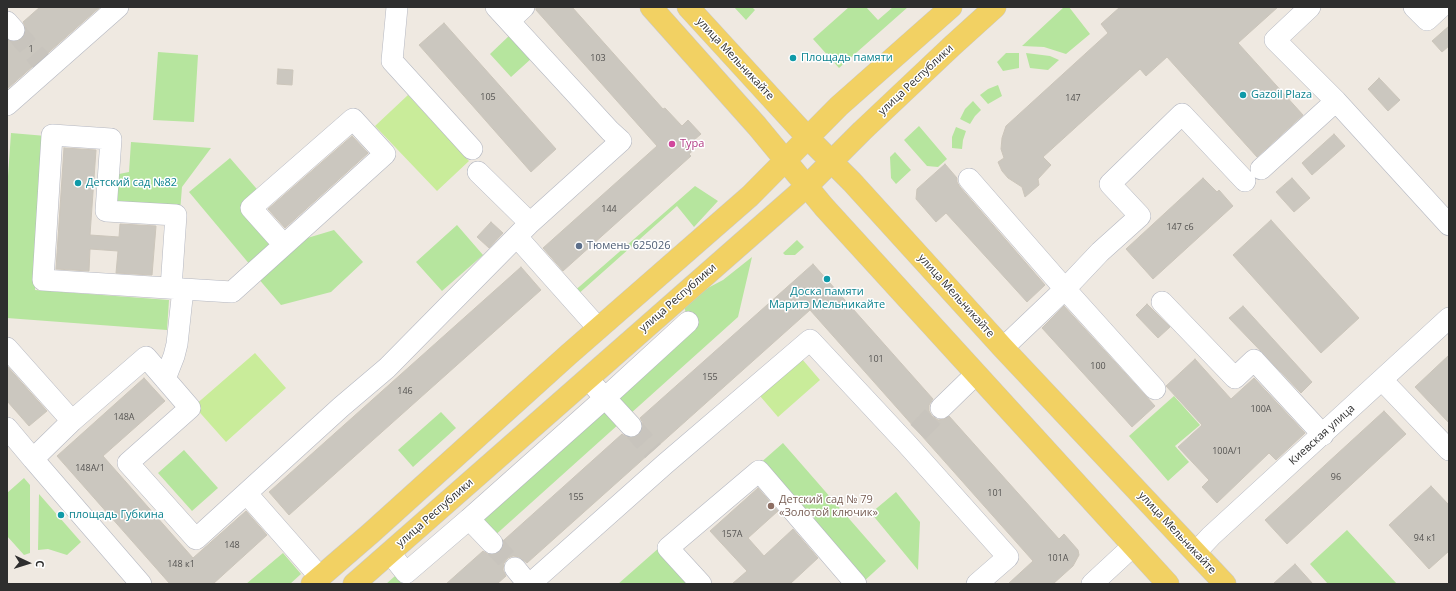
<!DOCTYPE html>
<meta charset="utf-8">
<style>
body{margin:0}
#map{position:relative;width:1456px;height:591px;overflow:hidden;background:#efe9e1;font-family:"Open Sans",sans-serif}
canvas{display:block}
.frame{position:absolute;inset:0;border:8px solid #2e2e2e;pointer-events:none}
.north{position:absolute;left:8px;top:543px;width:40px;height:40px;-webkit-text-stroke:3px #fff;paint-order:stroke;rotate:94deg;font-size:11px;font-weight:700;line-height:16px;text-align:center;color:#2e2e2e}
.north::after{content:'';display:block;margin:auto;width:14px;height:18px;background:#2e2e2e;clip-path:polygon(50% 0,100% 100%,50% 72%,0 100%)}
</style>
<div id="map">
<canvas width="1456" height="591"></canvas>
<div class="frame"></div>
<div class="north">С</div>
</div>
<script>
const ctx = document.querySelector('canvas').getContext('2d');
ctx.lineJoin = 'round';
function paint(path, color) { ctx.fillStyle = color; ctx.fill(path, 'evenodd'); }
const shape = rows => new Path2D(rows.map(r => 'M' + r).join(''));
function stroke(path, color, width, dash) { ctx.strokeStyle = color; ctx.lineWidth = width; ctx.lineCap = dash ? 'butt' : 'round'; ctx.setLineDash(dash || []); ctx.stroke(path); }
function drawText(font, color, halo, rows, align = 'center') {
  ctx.font = font + ' "Open Sans",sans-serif'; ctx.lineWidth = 3; ctx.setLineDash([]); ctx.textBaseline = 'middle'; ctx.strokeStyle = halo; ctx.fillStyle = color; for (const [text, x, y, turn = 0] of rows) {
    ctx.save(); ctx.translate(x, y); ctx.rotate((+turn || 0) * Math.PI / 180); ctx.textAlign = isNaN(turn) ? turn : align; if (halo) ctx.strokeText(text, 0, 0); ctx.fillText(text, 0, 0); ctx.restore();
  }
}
paint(shape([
 [734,7,752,7,755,10,746,20],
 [849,7,866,7,878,20,893,7,908,7,839,68,813,39],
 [1064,7,1069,7,1090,34,1066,54,1044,47,1022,46],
 [511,34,532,58,511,77,490,54],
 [158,52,198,55,194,122,153,120],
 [1006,53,1019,53,1019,68,1003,71,997,62],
 [1026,53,1050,56,1059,60,1048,70,1030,68],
 [998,85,1002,96,988,104,980,95,988,89],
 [973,101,981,110,975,116,970,124,960,119,965,109],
 [919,126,947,159,938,167,927,166,904,140],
 [956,127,966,131,963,140,962,149,952,148,952,137],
 [11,133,46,136,35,290,169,300,167,330,7,318,7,191],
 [131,142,211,148,182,187,180,212,114,202,119,174,129,172],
 [895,152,911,170,896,184,891,178,890,157],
 [230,158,262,195,274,247,251,266,189,192],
 [695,186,718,201,694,227,677,206,576,296,572,293],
 [457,225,483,255,442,291,416,262],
 [334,230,363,262,331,292,281,305,257,277,304,239],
 [797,240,804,247,795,255,785,255,783,253],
 [752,257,738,317,492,538,476,522,691,327,684,307,702,291,723,280],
 [1174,396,1200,425,1175,446,1189,462,1168,481,1129,436],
 [441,412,456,428,413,467,398,450],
 [783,443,886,561,862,583,758,465],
 [184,450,218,488,192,511,158,473],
 [24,478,30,485,30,553,24,555,7,536,7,493],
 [896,492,920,522,918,570,871,513],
 [39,494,81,542,67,555,48,549,38,550],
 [1347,530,1397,584,1328,584,1310,564],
 [660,547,692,584,618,584],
 [283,553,301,574,290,584,246,584],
 [395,576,402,584,386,584]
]), '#b6e59e');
paint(shape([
 [408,95,469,161,437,191,375,126],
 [255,353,286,388,226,442,194,406],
 [802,359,820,380,778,417,760,396]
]), '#c9ec9a');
const building = shape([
 [40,7,100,7,7,89,7,39,11,41,16,42,22,39,25,33,26,28,23,22,40,7],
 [536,7,572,7,663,109,665,108,682,126,688,120,701,134,693,141,698,146,689,154,691,156,563,271,543,248,657,146,536,10,536,7],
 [1120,7,1278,7,1238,43,1303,115,1257,157,1167,57,1146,76,1140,69,1043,157,1051,165,1038,179,1039,185,1025,197,1022,187,1008,178,1002,171,998,162,1004,158,1001,149,1002,138,1006,126,1108,33,1101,24,1120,7],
 [444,23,556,149,531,172,419,45,444,23],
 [1449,26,1449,46,1442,52,1432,41,1449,26],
 [278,69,293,70,292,85,277,84,278,69],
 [1379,78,1400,100,1388,111,1368,89,1379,78],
 [1334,134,1345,146,1312,175,1302,163,1334,134],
 [352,136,368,153,285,228,268,209,352,136],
 [64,148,96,150,90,235,119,237,120,224,156,226,152,275,116,273,118,251,90,249,89,271,56,269,64,148],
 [945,164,957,178,957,182,960,187,1045,285,1027,302,946,213,936,222,916,199,917,189,945,164],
 [1203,178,1217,192,1219,190,1233,206,1153,279,1126,249,1203,178],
 [1292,178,1310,198,1294,212,1276,192,1292,178],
 [1271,220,1359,318,1321,353,1233,255,1271,220],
 [491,222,503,233,489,248,477,237,491,222],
 [813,264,933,399,929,405,929,411,932,416,938,420,944,419,949,416,1059,539,1064,534,1078,550,1079,555,1073,566,1053,584,1008,584,1033,561,810,310,527,563,519,557,513,556,508,558,504,563,503,570,506,576,497,584,446,584,483,551,489,555,494,555,500,552,503,547,504,540,622,434,628,438,633,438,639,435,643,429,643,423,640,418,813,264],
 [521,267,541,290,289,515,269,492,521,267],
 [1147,304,1170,327,1158,338,1136,315,1147,304],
 [1064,306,1155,406,1132,427,1042,328,1064,306],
 [1243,306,1312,382,1301,393,1229,318,1243,306],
 [1449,355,1449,423,1415,387,1449,355],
 [1195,359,1231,399,1254,378,1305,433,1276,460,1269,453,1217,503,1202,487,1209,480,1178,447,1202,425,1166,386,1195,359],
 [7,366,47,411,29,426,7,401,7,366],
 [144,378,165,401,103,456,193,558,246,511,267,535,213,584,170,584,57,456,144,378],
 [1384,411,1406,434,1287,544,1265,520,1384,411],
 [1431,486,1449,505,1449,551,1429,569,1389,525,1431,486],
 [758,488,778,511,748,538,764,556,793,529,818,558,790,584,732,584,747,571,710,531,758,488],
 [1295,564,1313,584,1273,584,1295,564]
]);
paint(building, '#cbc7bf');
stroke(building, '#cbc5ba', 1);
stroke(shape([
 [14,30,41,61],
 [631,426,653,451],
 [918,432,941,408],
 [492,543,515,568]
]), '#c8c4bd', 21, [21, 10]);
const minor = shape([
 [397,7,392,61,472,149],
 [1310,7,1275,40,1336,101],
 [1414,7,1427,20,1441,7],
 [509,21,524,7],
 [7,22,14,30],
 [7,105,118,7],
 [1261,169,1336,101,1449,225],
 [478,172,530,223],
 [969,179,1065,289,1155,389],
 [517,237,598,328],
 [171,288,176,215,106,211,111,139,52,135,43,280,183,289,232,292,385,154,353,119,251,208,284,245],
 [1162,302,1235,378,1254,360,1323,435],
 [7,348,72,421],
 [1003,348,1065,289,1100,252,1140,216,1110,184,1182,114,1245,181],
 [165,379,174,356,177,344,183,289],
 [1382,380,1449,450],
 [596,388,631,426],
 [941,408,976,374],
 [7,428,33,459],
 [247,494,320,577],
 [469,519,605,398,688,322],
 [1196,552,1211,536,1449,318],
 [390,553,406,573,469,519,492,543],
 [515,568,528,584],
 [141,584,33,459,72,421,146,357,190,408,128,463,196,539,341,407,387,368,530,223,621,141,610,131,496,7],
 [530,584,665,464,810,340,907,444,1008,557,977,584],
 [701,584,668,548,759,471,856,584],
 [1092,584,1133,546]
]);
const major = shape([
 [651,7,757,126,824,207,1168,584],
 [688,7,808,138,852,182,1003,348,1225,584],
 [312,584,371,533,568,355,750,196,839,106,951,7],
 [354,584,807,186,862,131,952,46,995,7]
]);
stroke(minor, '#b4b7c1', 22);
stroke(major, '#c9c9c9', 23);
stroke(minor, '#fff', 21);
stroke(major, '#f2d163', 22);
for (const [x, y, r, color] of [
 [793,58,4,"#0f9aa8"],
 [1243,95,4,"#0f9aa8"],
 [672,144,4,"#d1479c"],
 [78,183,4,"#0f9aa8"],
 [579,246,4,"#5c6f8a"],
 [827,279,4,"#0f9aa8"],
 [771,506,4,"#8d6e63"],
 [61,515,4,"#0f9aa8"]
]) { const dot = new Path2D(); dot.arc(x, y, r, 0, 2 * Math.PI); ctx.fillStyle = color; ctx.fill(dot); stroke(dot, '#fff', 1.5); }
drawText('9px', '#555452', null, [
 ["1",31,49],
 ["103",598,58],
 ["105",488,97],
 ["147",1073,98],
 ["144",609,209],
 ["147 с6",1180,227],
 ["101",876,359],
 ["100",1098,366],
 ["155",710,377],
 ["146",405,391],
 ["100А",1261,409],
 ["148А",124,417],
 ["100А/1",1227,451],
 ["148А/1",90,468],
 ["96",1336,477],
 ["101",995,493],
 ["155",576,497],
 ["157А",732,534],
 ["94 к1",1425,538],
 ["148",232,545],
 ["101А",1058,558],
 ["148 к1",181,564]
]);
drawText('11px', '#0d838f', '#fff', [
 ["Площадь памяти",801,58],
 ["Gazoil Plaza",1251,95],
 ["Детский сад №82",86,183],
 ["Доска памяти",827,292,"center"],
 ["Маритэ Мельникайте",827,305,"center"],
 ["площадь Губкина",69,515]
], 'left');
drawText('11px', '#2e2e2e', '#fff', [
 ["улица Мельникайте",735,59,47],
 ["улица Республики",916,80,-43],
 ["улица Мельникайте",956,296,48],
 ["улица Республики",678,298,-41],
 ["Киевская улица",1322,435,-42],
 ["улица Республики",435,513,-41],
 ["улица Мельникайте",1177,533,47]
]);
drawText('11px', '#b23c85', '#fff', [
 ["Тура",680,144]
], 'left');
drawText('11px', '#4e5e75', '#fff', [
 ["Тюмень 625026",587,246]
], 'left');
drawText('11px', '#785e54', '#fff', [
 ["Детский сад № 79",779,500],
 ["«Золотой ключик»",779,513]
], 'left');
</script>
